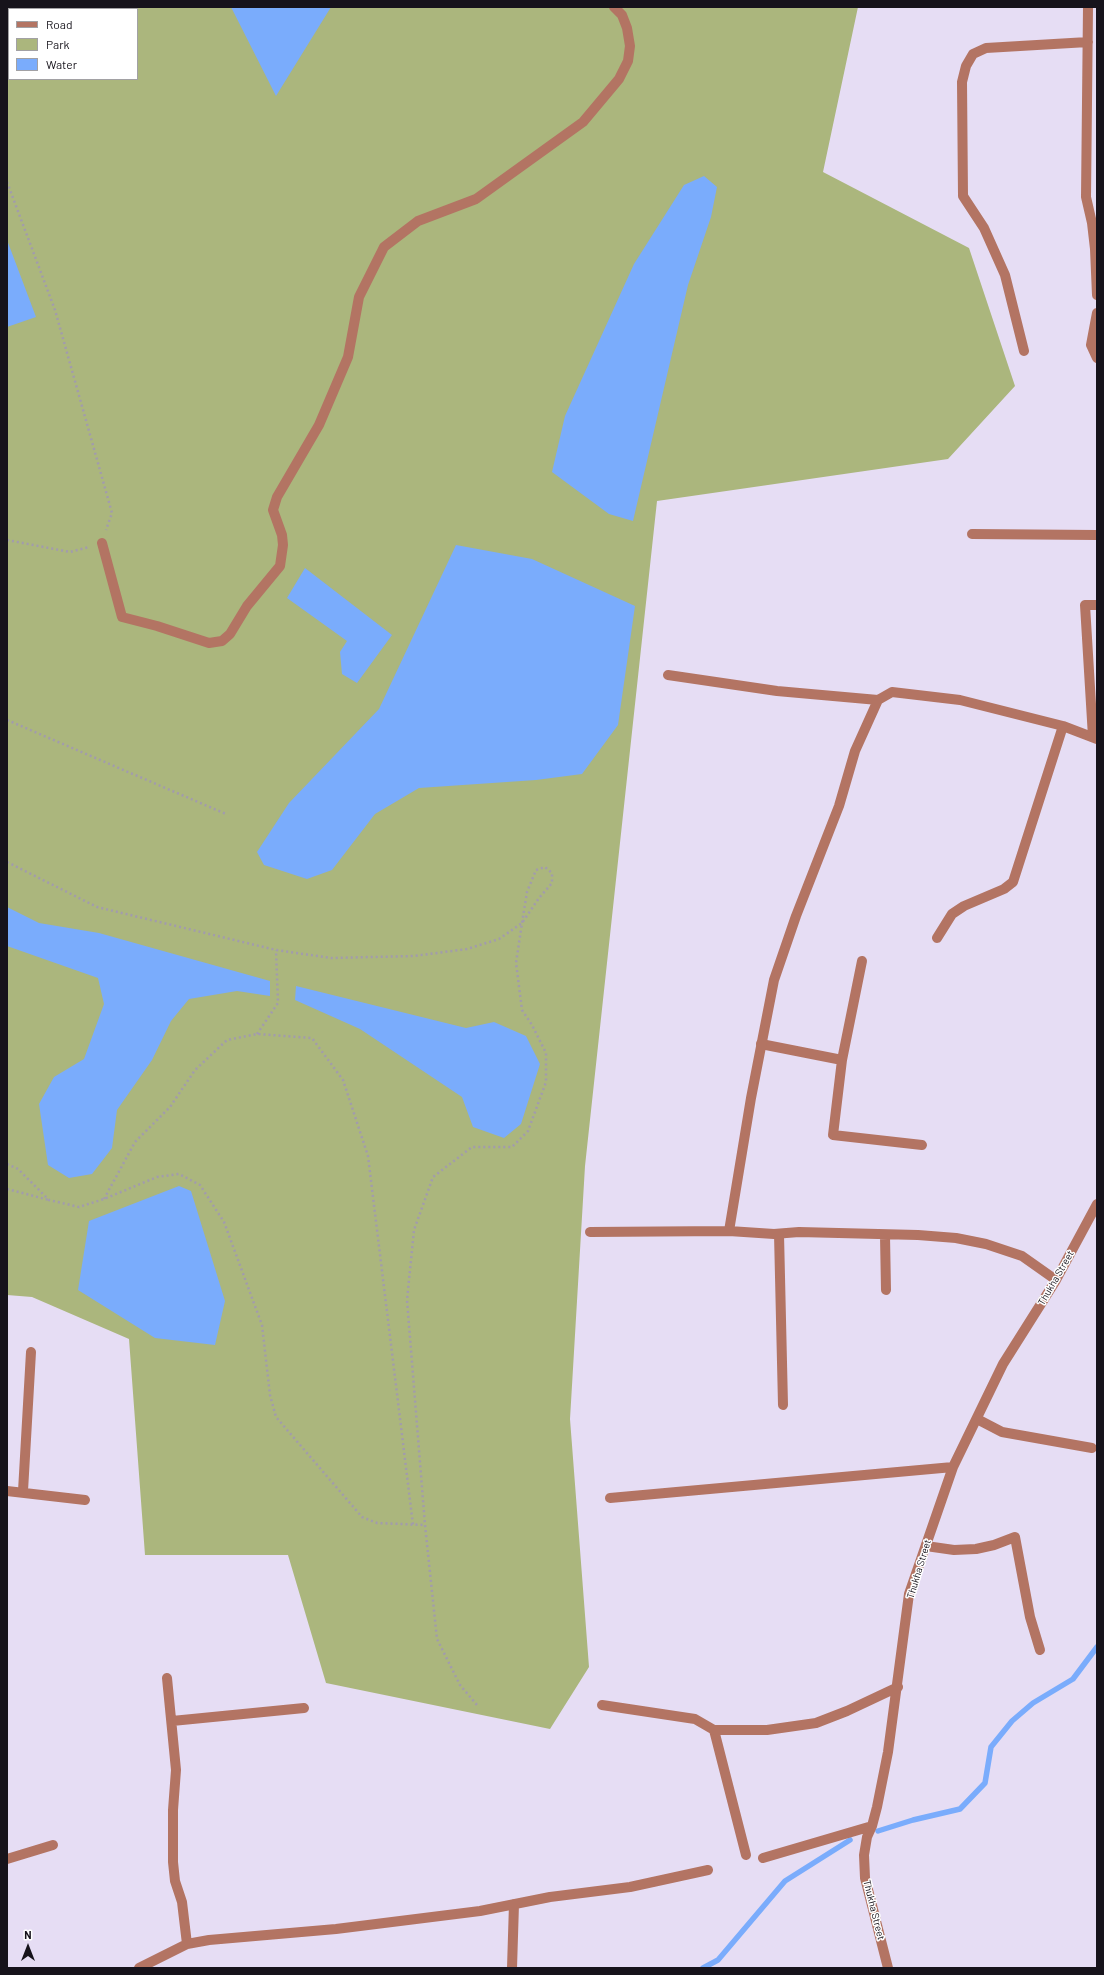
<!DOCTYPE html>
<style>
body{margin:0}
#map{position:relative;width:1104px;height:1975px;overflow:hidden;background:#e6ddf4;font-family:Barlow,sans-serif}
canvas{display:block}
.frame{position:absolute;inset:0;border:8px solid #16131b;pointer-events:none}
.legend{position:absolute;left:8px;top:8px;width:130px;height:72px;box-sizing:border-box;background:#fff;border:1px solid #a2a1a4;margin:0;padding:5px 7px;list-style:none;font-size:12px;color:#16131b}
.legend li{display:flex;align-items:center;gap:8px;height:20px}
.legend b{width:20px;border:1px solid #a2a1a4}
.north{position:absolute;left:8px;top:1927px;width:40px;height:40px;-webkit-text-stroke:3px #fff;paint-order:stroke;rotate:0deg;font-size:11px;font-weight:700;line-height:16px;text-align:center;color:#16131b}
.north::after{content:'';display:block;margin:auto;width:14px;height:18px;background:#16131b;clip-path:polygon(50% 0,100% 100%,50% 72%,0 100%)}
</style>
<div id="map">
<canvas width="1104" height="1975"></canvas>
<div class="frame"></div>
<ul class="legend">
<li><b style="height:5px;background:#b37463"></b>Road</li>
<li><b style="height:11px;background:#abb67d"></b>Park</li>
<li><b style="height:11px;background:#7aacfc"></b>Water</li>
</ul>
<div class="north">N</div>
</div>
<script>
const ctx = document.querySelector('canvas').getContext('2d');
ctx.lineJoin = 'round';
function paint(path, color) { ctx.fillStyle = color; ctx.fill(path, 'evenodd'); }
const shape = rows => new Path2D(rows.map(r => 'M' + r).join(''));
function stroke(path, color, width, dash) { ctx.strokeStyle = color; ctx.lineWidth = width; ctx.lineCap = dash ? 'butt' : 'round'; ctx.setLineDash(dash || []); ctx.stroke(path); }
function drawText(font, color, halo, rows, align = 'center') {
  ctx.font = font + ' Barlow,sans-serif'; ctx.lineWidth = 3; ctx.setLineDash([]); ctx.textBaseline = 'middle'; ctx.strokeStyle = halo; ctx.fillStyle = color; for (const [text, x, y, turn = 0] of rows) {
    ctx.save(); ctx.translate(x, y); ctx.rotate((+turn || 0) * Math.PI / 180); ctx.textAlign = isNaN(turn) ? turn : align; if (halo) ctx.strokeText(text, 0, 0); ctx.fillText(text, 0, 0); ctx.restore();
  }
}
paint(shape([
 [7,7,858,7,823,172,969,248,1015,386,948,459,657,501,585,1166,570,1419,589,1667,550,1729,326,1683,288,1555,145,1555,129,1339,32,1297,7,1295],
 [9,9,137,9,137,79,9,79]
]), '#abb67d');
paint(shape([
 [231,7,331,7,276,96],
 [704,176,717,187,711,217,688,285,633,521,609,514,552,472,565,416,634,264,684,185],
 [7,240,36,317,7,327],
 [456,545,532,559,635,606,618,725,582,774,536,780,419,788,375,814,332,870,307,879,264,865,257,852,289,803,379,709],
 [305,568,392,635,357,683,342,674,340,652,347,641,287,598],
 [7,907,39,923,99,933,270,981,270,996,237,991,189,999,171,1021,152,1060,117,1110,112,1148,92,1174,69,1178,48,1165,39,1104,54,1077,84,1059,104,1004,98,978,7,946],
 [296,986,466,1028,494,1022,526,1036,540,1064,521,1124,504,1138,473,1127,462,1097,360,1029,295,1000],
 [179,1186,191,1191,225,1301,215,1345,155,1338,78,1290,89,1221]
]), '#7aacfc');
stroke(shape([
 [878,1831,913,1820,960,1809,985,1783,991,1747,1012,1721,1033,1703,1073,1679,1097,1647],
 [703,1968,718,1960,785,1881,850,1840]
]), '#7aacfc', 5.5);
stroke(shape([
 [7,182,55,310,112,513,106,530],
 [7,540,70,552,89,547],
 [7,720,226,814],
 [7,862,97,907,276,950,331,958,414,956,467,949,499,939,522,923,539,898,552,883,552,873,545,867,536,870,527,892,522,923,516,963,522,1010,532,1025,546,1053,546,1082,528,1131,512,1147,472,1147,433,1177,414,1230,407,1300,425,1525,437,1639,460,1685,477,1705],
 [257,1034,278,1003,276,950],
 [7,1164,18,1169,49,1200,79,1207,104,1199,157,1177,179,1174,200,1185,224,1222,262,1325,270,1395,276,1417,362,1517,377,1523,425,1525],
 [7,1189,49,1200],
 [104,1199,135,1142,170,1107,195,1070,227,1040,257,1034,312,1038,343,1080,368,1156,413,1525]
]), '#a29bad', 2.5, [2, 3]);
stroke(shape([
 [761,1044,842,1060,862,961],
 [842,1060,833,1135,922,1145],
 [977,1419,1002,1432,1092,1448],
 [926,1546,954,1550,976,1549,994,1545,1015,1537,1030,1617,1040,1650],
 [602,1705,695,1719,714,1730,746,1855],
 [7,1859,53,1845]
]), '#b37463', 10);
stroke(shape([
 [1088,7,1086,197,1092,223,1095,249,1097,295],
 [1097,313,1091,345,1097,358],
 [1024,351,1005,275,984,228,963,196,962,82,966,66,973,54,986,48,1088,42],
 [972,534,1097,535],
 [102,543,122,617,157,626,209,643,222,641,230,634,247,606,280,566,283,545,282,535,273,510,277,497,319,425,348,357,359,297,384,247,418,221,476,199,583,122,619,79,628,61,630,46,627,28,622,15,614,7],
 [668,675,777,691,878,700],
 [1093,737,1085,605,1097,605],
 [937,938,952,914,964,906,1004,889,1013,882,1063,726],
 [590,1232,729,1231],
 [779,1234,783,1405],
 [885,1236,886,1290],
 [1056,1280,1022,1256,986,1244,956,1238,918,1235,799,1232,774,1234,729,1231,751,1098,774,980,796,916,839,806,855,751,878,700,892,692,960,700,1063,726,1097,739],
 [7,1491,85,1500],
 [23,1491,31,1352],
 [610,1498,953,1467],
 [167,1678,176,1770,173,1810,173,1862,175,1881,182,1902,187,1944],
 [172,1721,304,1708],
 [714,1730,767,1730,816,1723,847,1711,898,1687],
 [763,1858,872,1826],
 [139,1968,187,1944,209,1940,336,1929,480,1911,550,1897,630,1887,708,1870],
 [512,1968,514,1904],
 [888,1968,865,1878,864,1855,867,1837,872,1826,877,1807,888,1752,909,1594,953,1467,1003,1364,1056,1280,1097,1204]
]), '#b37463', 10);
drawText('10px', '#16131b', '#fff', [
 ["Thukha Street",1056,1278,-60],
 ["Thukha Street",919,1569,-73],
 ["Thukha Street",874,1910,76]
]);
</script>
